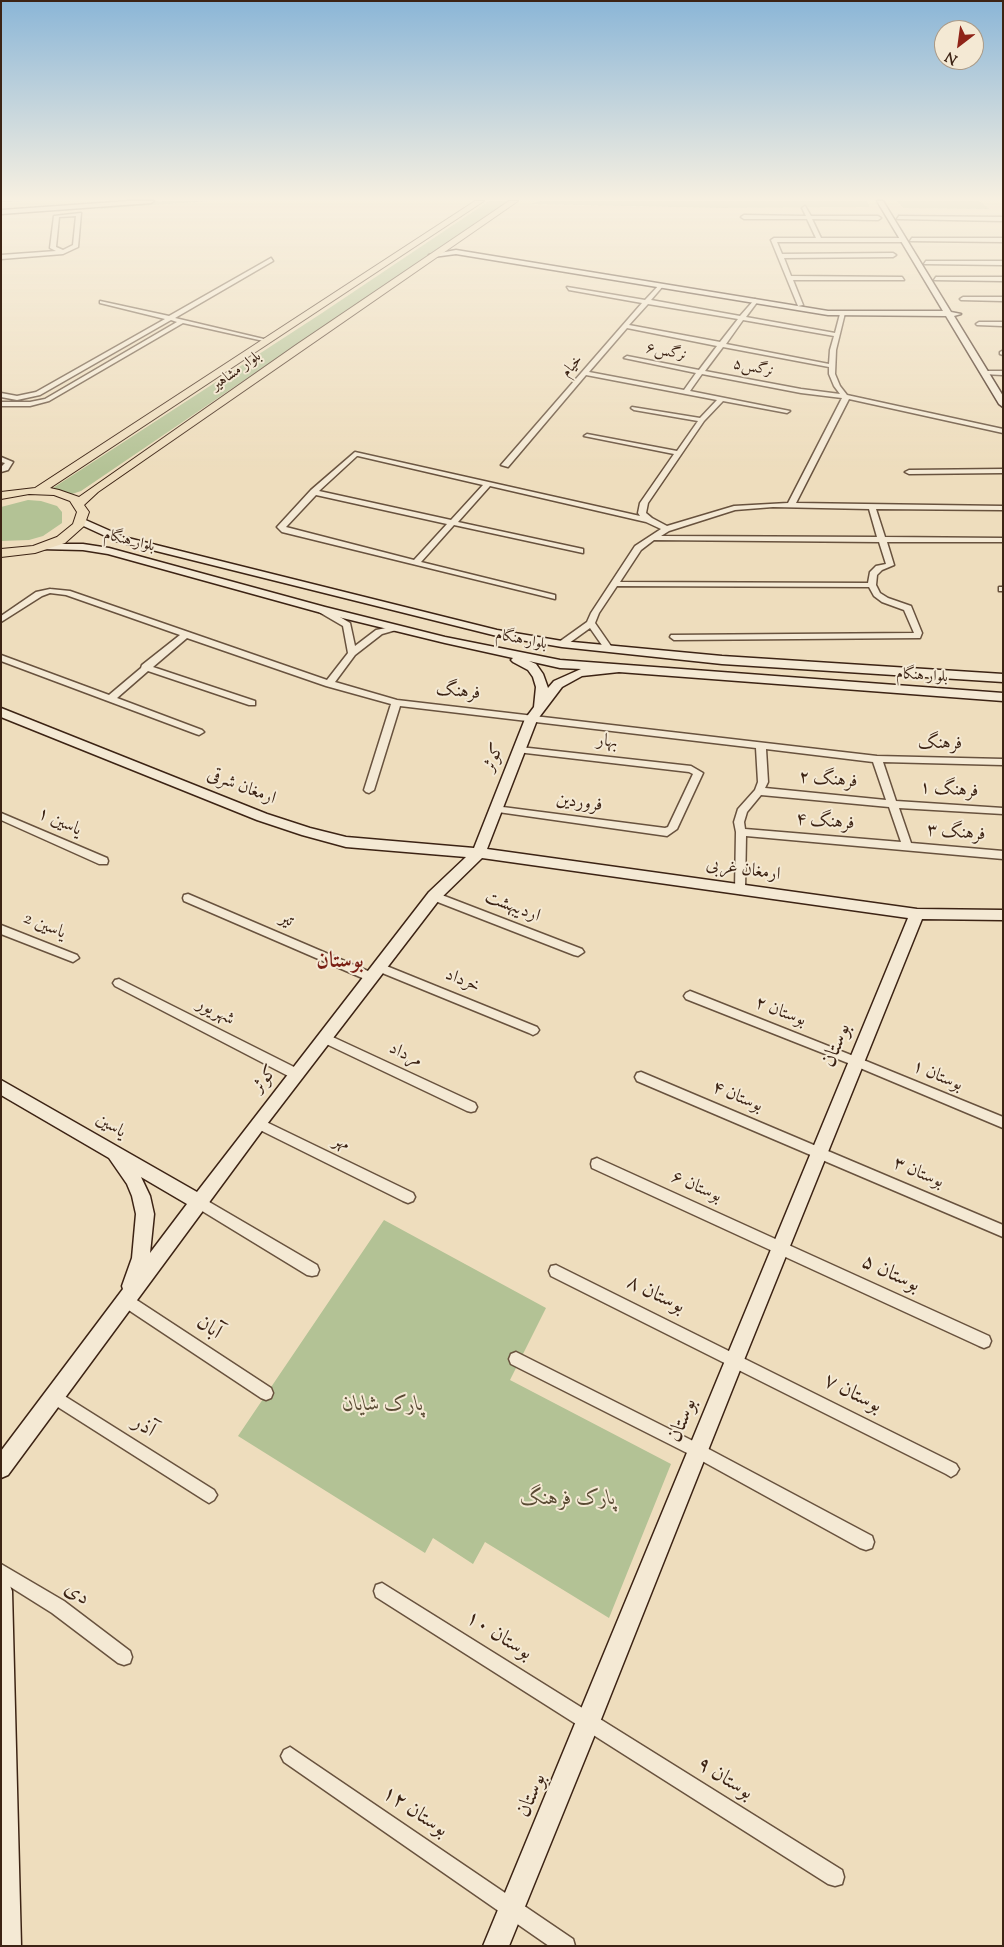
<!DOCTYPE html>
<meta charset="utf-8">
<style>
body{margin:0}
#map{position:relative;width:1004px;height:1947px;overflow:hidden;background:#eeddbd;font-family:"Sorts Mill Goudy",serif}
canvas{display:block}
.frame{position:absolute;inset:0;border:2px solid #3c2314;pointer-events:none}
.north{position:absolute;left:934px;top:20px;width:50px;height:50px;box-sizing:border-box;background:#f4e9d4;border:1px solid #aa9a87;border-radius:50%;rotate:210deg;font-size:14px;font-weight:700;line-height:20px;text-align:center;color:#3c2314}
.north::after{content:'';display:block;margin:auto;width:18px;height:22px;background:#8f2418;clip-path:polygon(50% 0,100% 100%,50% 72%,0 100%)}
</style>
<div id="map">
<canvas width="1004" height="1947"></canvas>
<div class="frame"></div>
<div class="north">N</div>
</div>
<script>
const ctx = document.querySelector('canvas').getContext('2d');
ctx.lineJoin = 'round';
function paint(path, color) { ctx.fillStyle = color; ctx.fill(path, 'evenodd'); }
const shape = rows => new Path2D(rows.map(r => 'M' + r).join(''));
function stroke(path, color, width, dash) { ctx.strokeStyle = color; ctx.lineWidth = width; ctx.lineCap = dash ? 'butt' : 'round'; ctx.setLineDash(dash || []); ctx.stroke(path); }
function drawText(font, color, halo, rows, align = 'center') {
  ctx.font = font + ' "Sorts Mill Goudy",Amiri,serif'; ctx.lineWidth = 4; ctx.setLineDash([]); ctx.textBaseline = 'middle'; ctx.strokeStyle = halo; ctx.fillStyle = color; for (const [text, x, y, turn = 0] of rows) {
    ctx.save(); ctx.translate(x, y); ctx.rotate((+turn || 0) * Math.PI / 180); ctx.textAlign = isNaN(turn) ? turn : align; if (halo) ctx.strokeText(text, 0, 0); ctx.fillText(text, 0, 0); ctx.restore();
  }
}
paint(shape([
 [165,201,209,201,101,209,101,205],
 [489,201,508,201,81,491,72,494,53,488,322,313],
 [541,201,867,201,870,207,719,208,530,204],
 [897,201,979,201,990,209,903,208],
 [28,500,41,501,57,506,62,512,62,523,43,536,29,540,1,541,1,507],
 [384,1220,546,1308,510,1380,671,1464,609,1618,485,1542,473,1564,433,1538,425,1553,238,1436]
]), '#b3c295');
const street = shape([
 [805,206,811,216,878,216,881,218,878,220,812,219,821,238,903,238,906,240,903,242,777,242,782,254,893,253,896,255,893,257,784,258,791,276,902,277,904,280,793,280,803,305,798,306,771,240,774,238,816,238,807,219,744,219,741,217,744,215,806,216,802,208,805,206],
 [81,213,78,247,63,254,1,259,1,255,56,251,50,248,54,216,81,213],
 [76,216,73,245,63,250,56,247,59,217,76,216],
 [899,216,1003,217,1003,221,897,219,899,216],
 [912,238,1003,238,1003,242,910,241,912,238],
 [271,258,273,261,175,318,268,340,268,342,183,323,49,401,30,406,1,406,1,402,30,402,45,399,177,322,171,320,40,395,17,400,1,397,1,393,17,396,36,392,165,319,100,303,100,301,169,316,271,258],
 [926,261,1003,261,1003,265,924,264,926,261],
 [936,277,1003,277,1003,281,934,280,936,277],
 [660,284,663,286,651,300,740,316,755,299,758,301,746,317,835,333,840,314,845,313,836,350,835,374,840,386,847,395,1003,429,1003,433,849,399,796,503,1003,506,1003,510,876,509,885,537,1003,538,1003,542,887,542,894,565,882,570,877,575,876,585,880,593,888,598,911,606,922,633,920,638,674,640,670,637,671,635,914,633,904,610,882,602,874,596,869,587,617,586,599,613,595,623,613,649,612,651,606,651,590,628,565,646,559,646,559,642,587,622,591,613,635,546,661,529,646,522,490,486,458,522,583,549,583,553,454,525,421,562,555,595,555,599,282,532,277,527,311,490,355,452,640,516,638,513,640,503,674,454,584,436,587,434,677,451,698,421,634,410,631,408,632,407,700,418,717,400,586,375,508,467,501,465,642,303,569,290,567,287,645,300,660,284],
 [648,304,738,319,720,342,629,325,648,304],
 [743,320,834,336,830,350,829,364,726,344,743,320],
 [627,328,717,346,699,370,627,356,624,358,696,373,684,390,589,372,627,328],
 [723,347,829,367,829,374,834,386,840,394,801,389,705,371,723,347],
 [702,374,801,393,842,398,788,503,734,506,667,526,652,518,646,513,648,503,704,421,723,401,787,413,790,411,690,391,702,374],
 [357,456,358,456,483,485,451,520,319,491,357,456],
 [316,495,447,524,414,560,286,527,316,495],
 [773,507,869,509,877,537,661,536,669,531,735,510,773,507],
 [654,540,879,542,886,564,876,566,870,572,868,583,620,582,641,550,654,540],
 [963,297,1003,297,1003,301,961,300,960,299,963,297],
 [979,322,1003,322,1003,326,977,325,976,324,979,322],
 [1002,351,1003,355,1000,354,1000,352,1002,351],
 [984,371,1003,371,1003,375,982,374,981,373,984,371],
 [1,457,13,462,8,470,1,472,1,467,5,463,1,462,1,457],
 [1003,469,1003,473,909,474,905,472,909,470,1003,469],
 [999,587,1003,587,1003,591,999,591,999,587],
 [50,589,70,591,327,680,348,653,343,626,319,612,319,608,325,608,350,623,355,646,376,630,396,626,396,630,382,634,355,655,335,682,397,700,877,756,1003,759,1003,765,883,762,896,801,1003,808,1003,814,899,808,911,843,1003,851,1003,859,746,836,745,890,740,894,735,890,736,832,734,822,738,809,755,790,758,782,756,748,400,706,374,790,369,793,366,792,364,790,391,704,326,686,187,638,153,667,255,701,255,705,249,705,148,671,117,698,202,730,204,732,199,735,196,734,1,661,1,655,109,695,141,668,142,665,180,635,66,595,50,593,42,596,1,622,1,616,36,592,50,589],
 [766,749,873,762,886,800,765,788,768,782,766,749],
 [761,795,889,807,901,842,745,829,744,822,747,812,761,795],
 [520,747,691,766,703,773,677,829,667,836,491,811,490,809,491,807,495,806,665,828,668,827,693,774,689,772,517,752,517,748,520,747],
 [1,813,107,858,108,861,107,864,99,864,1,820,1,813],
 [434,892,582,949,584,952,578,956,574,955,430,899,429,896,434,892],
 [188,894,375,974,377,977,375,980,367,980,184,901,183,898,184,895,188,894],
 [1,925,77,955,79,958,73,962,1,934,1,925],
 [379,963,537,1027,539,1030,537,1033,533,1035,529,1033,375,970,373,967,375,964,379,963],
 [119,979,300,1070,302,1074,300,1078,296,1079,292,1078,115,986,113,983,115,980,119,979],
 [690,991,861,1059,1003,1117,1003,1128,853,1065,686,999,684,996,686,993,690,991],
 [324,1033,475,1103,477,1107,475,1111,471,1112,467,1111,320,1041,318,1038,320,1035,324,1033],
 [641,1072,1003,1225,1003,1237,637,1081,635,1077,637,1073,641,1072],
 [258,1118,413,1193,415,1197,413,1201,408,1203,403,1201,254,1127,252,1123,254,1119,258,1118],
 [597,1158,989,1336,991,1341,989,1346,984,1348,979,1346,592,1168,591,1164,592,1160,597,1158],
 [199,1196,317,1265,319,1270,317,1275,312,1276,307,1275,194,1206,192,1202,194,1198,199,1196],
 [556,1265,956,1464,959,1469,956,1474,951,1477,946,1474,551,1276,549,1271,551,1266,556,1265],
 [126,1293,271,1388,273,1393,271,1398,266,1400,261,1398,121,1305,119,1300,121,1295,126,1293],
 [516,1352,703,1446,872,1536,874,1542,872,1548,866,1550,860,1548,693,1456,511,1364,509,1359,511,1354,516,1352],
 [55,1390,214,1490,217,1495,214,1500,209,1503,204,1500,50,1402,48,1397,50,1392,55,1390],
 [1,1564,64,1601,130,1651,132,1657,130,1663,124,1665,118,1663,52,1613,1,1581,1,1564],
 [382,1583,842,1870,844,1877,842,1884,835,1886,828,1884,376,1597,374,1591,376,1585,382,1583],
 [290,1747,573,1939,575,1946,549,1946,284,1762,281,1756,284,1750,290,1747]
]);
const secondary = shape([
 [129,201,154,201,151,203,1,214,1,210,129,201],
 [877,201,883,201,951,312,961,314,954,316,1003,396,1003,407,999,404,946,316,828,315,456,254,433,257,429,255,456,250,828,311,943,311,877,201],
 [81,518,124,537,497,630,562,641,722,656,1003,674,1003,682,722,664,562,647,497,636,116,541,77,523,77,519,81,518],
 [44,544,83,544,109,548,325,607,445,637,560,660,1003,693,1003,701,619,672,582,676,562,687,537,720,487,849,917,909,1003,910,1003,920,922,919,744,1360,600,1722,509,1946,483,1946,908,918,482,858,439,900,264,1128,8,1475,1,1478,1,1451,123,1289,122,1286,132,1258,136,1214,132,1196,127,1184,109,1158,1,1095,1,1080,197,1192,429,892,466,857,346,847,302,835,257,820,1,717,1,708,267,814,310,828,346,837,474,848,525,719,534,707,536,687,533,677,528,670,513,662,511,660,513,658,445,643,318,612,108,554,83,550,40,549,39,547,44,544],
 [529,661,560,668,581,669,554,681,548,688,543,674,536,664,529,661],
 [141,1177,187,1204,150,1253,154,1214,150,1196,141,1177],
 [1,1580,9,1583,12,1591,21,1946,1,1946,1,1580]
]);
const primary = shape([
 [475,201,484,201,50,488,59,490,79,497,296,345,509,201,518,201,98,492,84,505,89,512,84,526,65,543,35,553,1,557,1,549,33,546,57,537,73,524,77,512,70,501,54,495,29,494,1,499,1,492,35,488,475,201]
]);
stroke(street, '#68523e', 3);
stroke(secondary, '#3c2314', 3);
stroke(primary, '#3c2314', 2);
paint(street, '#f4e9d4');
paint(secondary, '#f4e9d4');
paint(primary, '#eeddbd');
paint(shape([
 [1,201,20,201,1,202]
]), '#926b53');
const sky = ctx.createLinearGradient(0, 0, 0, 473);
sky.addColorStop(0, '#8bb6d7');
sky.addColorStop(0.42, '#f7f0e1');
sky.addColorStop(1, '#f7f0e100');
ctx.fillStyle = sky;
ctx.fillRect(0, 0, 1004, 473);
drawText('15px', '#3c2314', '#f4e9d4', [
 ["نرگس۶",666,353,11],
 ["خیام",573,367,-49],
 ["نرگس۵",753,369,11],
 ["بلوار مشاهیر",237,372,-35],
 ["بلوار هنگام",129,542,14],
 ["بلوار هنگام",521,641,11],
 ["بلوار هنگام",922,677,4]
]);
drawText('18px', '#3c2314', '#f4e9d4', [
 ["فرهنگ",458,693,6],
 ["بهار",607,743,7],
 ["فرهنگ",940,745,1],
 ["کوثر",495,758,-68],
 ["فرهنگ ۲",828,781,5],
 ["ارمغان شرقی",241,788,21],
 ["فرهنگ ۱",949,791,4],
 ["فروردین",579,804,8],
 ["یاسین ۱",59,823,24],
 ["فرهنگ ۴",825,823,5],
 ["فرهنگ ۳",956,834,5],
 ["ارمغان غربی",743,871,8],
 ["اردیبهشت",512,908,21],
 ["تیر",286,921,23],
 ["یاسین 2",44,927,22],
 ["خرداد",462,982,22],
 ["شهریور",215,1013,27],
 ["بوستان ۲",780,1013,21],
 ["مرداد",405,1056,25],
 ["بوستان ۱",937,1077,23],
 ["کوثر",266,1080,-52],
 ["بوستان ۴",737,1098,23],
 ["یاسین",110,1127,30],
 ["مهر",341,1144,26],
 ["بوستان ۳",918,1174,23],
 ["بوستان ۶",696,1188,24]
]);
drawText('21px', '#3c2314', '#f4e9d4', [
 ["بوستان",838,1046,-68],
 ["بوستان ۵",890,1275,25],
 ["بوستان ۸",655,1296,26],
 ["آبان",208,1329,34],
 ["بوستان ۷",852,1395,27],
 ["بوستان",684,1421,-68],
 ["آذر",143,1428,33],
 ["دی",76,1595,35],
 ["بوستان ۱۰",498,1637,32],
 ["بوستان ۹",724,1780,32],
 ["بوستان",533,1796,-67],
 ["بوستان ۱۲",414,1813,34]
]);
drawText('italic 21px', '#5a4b34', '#f4e9d4', [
 ["پارک شایان",383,1406],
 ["پارک فرهنگ",568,1500]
]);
drawText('bold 22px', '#7a1f14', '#f4e9d4', [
 ["بوستان",340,963]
]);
</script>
